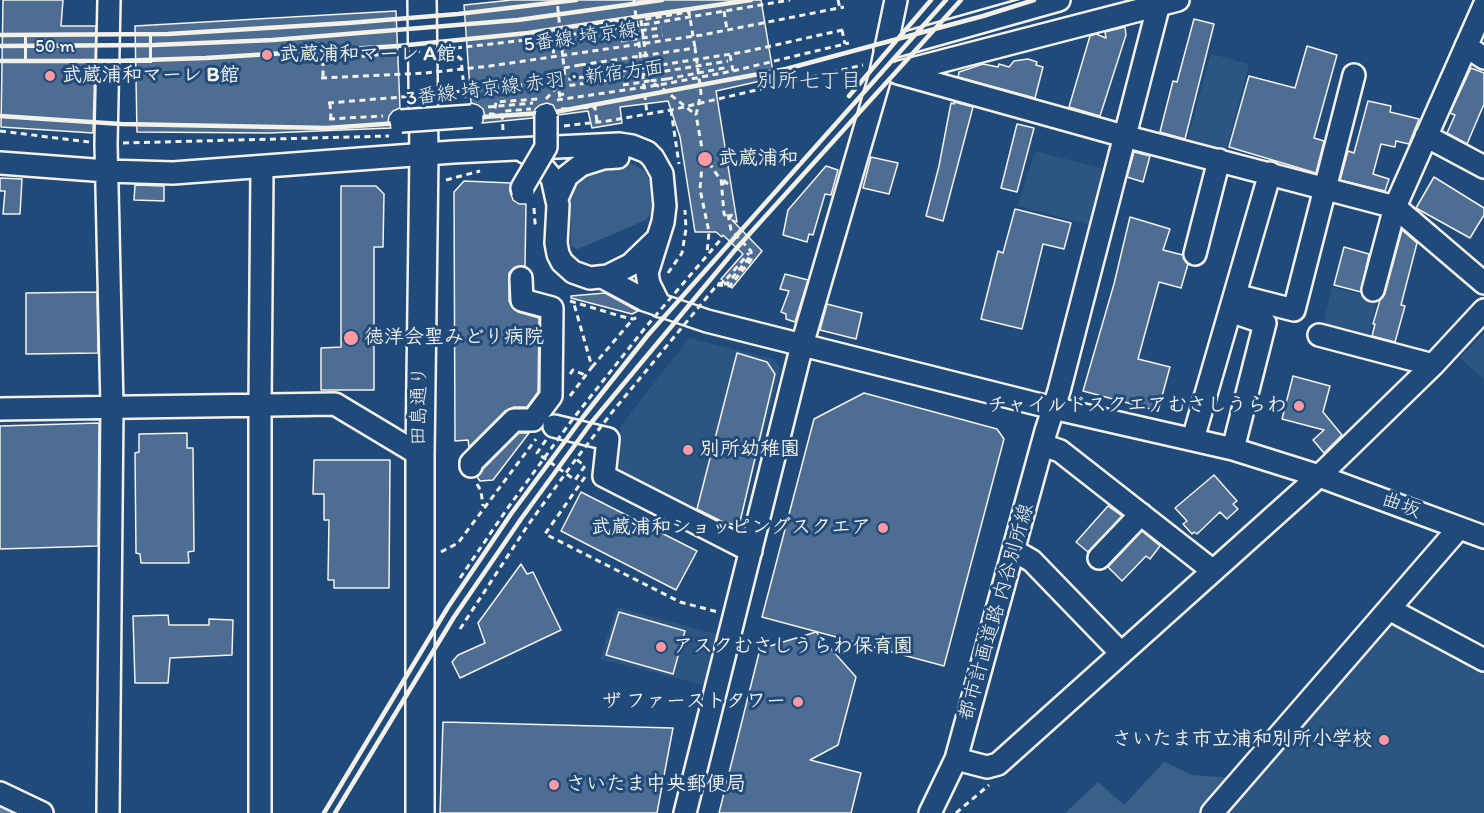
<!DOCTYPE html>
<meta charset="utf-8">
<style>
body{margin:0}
#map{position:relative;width:1484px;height:813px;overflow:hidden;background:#1f4a7a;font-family:Itim,sans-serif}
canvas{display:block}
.scale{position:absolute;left:24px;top:36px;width:128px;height:27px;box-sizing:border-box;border:3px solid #f4f1e8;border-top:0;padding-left:8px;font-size:18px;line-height:21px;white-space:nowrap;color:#f4f1e8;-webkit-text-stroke:4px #1f4a7a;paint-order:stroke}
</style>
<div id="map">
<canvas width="1484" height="813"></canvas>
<div class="scale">50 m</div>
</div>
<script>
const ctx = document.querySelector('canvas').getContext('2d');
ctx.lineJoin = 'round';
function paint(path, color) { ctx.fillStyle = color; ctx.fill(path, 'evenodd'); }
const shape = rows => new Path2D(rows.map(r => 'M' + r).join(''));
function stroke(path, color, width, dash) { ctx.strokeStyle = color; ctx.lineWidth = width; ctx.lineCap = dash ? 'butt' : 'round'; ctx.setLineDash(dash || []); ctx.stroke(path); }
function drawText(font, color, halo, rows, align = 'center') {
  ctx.font = font + ' Itim,"Klee One",sans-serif'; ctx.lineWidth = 6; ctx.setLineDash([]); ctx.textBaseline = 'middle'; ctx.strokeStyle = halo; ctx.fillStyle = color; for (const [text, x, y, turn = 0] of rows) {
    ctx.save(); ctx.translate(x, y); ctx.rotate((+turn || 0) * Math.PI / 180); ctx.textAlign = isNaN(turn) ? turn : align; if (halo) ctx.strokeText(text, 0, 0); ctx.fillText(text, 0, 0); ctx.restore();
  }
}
paint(shape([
 [1211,54,1249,64,1225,155,1186,145],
 [1035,151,1108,170,1094,226,1018,206],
 [1332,287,1377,299,1368,338,1323,326],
 [1484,333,1484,380,1460,358],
 [689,338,774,359,781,369,735,539,612,475,621,426],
 [617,607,723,636,707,686,600,659],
 [1391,617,1484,668,1484,813,1220,813]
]), '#2d5581');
paint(shape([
 [621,162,635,165,643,170,649,179,652,211,646,220,578,249,571,246,570,194,574,183,581,174],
 [1164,762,1193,775,1233,778,1206,813,1065,813,1098,782,1124,805]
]), '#3a5f88');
stroke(shape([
 [0,810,6,813]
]), '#627e9d', 32);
const building = shape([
 [3,0,63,0,61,26,96,26,93,133,1,127,3,0],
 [512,0,761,0,774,78,716,91,737,222,732,220,762,251,732,288,721,279,743,254,723,235,722,237,716,232,695,232,680,137,668,101,620,107,622,123,592,128,588,111,558,115,553,105,547,103,540,105,535,109,533,118,482,123,485,116,483,109,478,105,471,103,464,5,512,0],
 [396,11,400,108,393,111,389,116,388,122,391,128,269,133,137,132,135,26,396,11],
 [1194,19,1214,24,1185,139,1160,132,1173,81,1177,82,1194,19],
 [1125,27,1126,35,1100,116,1069,107,1090,36,1096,34,1106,38,1105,32,1125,27],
 [1307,46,1337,55,1314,138,1324,141,1316,173,1229,147,1249,76,1295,88,1307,46],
 [1028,59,1037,62,1036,65,1043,67,1035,98,958,77,959,72,983,64,998,67,999,64,1009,67,1014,61,1028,59],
 [1471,68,1484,73,1484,104,1467,144,1447,133,1455,115,1450,113,1471,68],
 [1368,101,1391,106,1390,112,1419,119,1409,144,1396,141,1395,147,1381,144,1373,174,1389,179,1385,191,1340,180,1348,151,1354,153,1368,101],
 [954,102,973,107,943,221,926,216,939,166,951,103,954,104,954,102],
 [1017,124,1034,128,1017,192,1001,188,1017,124],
 [1134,152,1150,156,1143,182,1127,177,1134,152],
 [871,157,898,163,889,194,863,188,871,157],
 [826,166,838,170,831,195,825,194,813,235,809,234,807,242,783,235,788,210,826,166],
 [1434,177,1484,208,1484,215,1470,238,1416,208,1434,177],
 [0,178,22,179,20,214,3,214,5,191,0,191,0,178],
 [464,181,511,183,510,191,513,200,519,204,526,204,525,266,515,267,509,273,509,301,512,307,518,312,539,318,538,392,527,407,514,407,505,411,469,447,468,440,455,441,454,192,464,181],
 [135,185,164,186,164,201,134,200,135,185],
 [341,186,376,186,384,194,383,247,374,247,374,390,321,390,321,348,341,347,341,186],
 [1015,209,1071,223,1064,249,1043,244,1022,329,981,319,998,251,1003,253,1015,209],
 [1130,217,1170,229,1163,250,1183,255,1188,264,1181,288,1159,282,1138,359,1170,367,1158,411,1083,391,1114,284,1130,217],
 [1402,230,1417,243,1401,305,1405,306,1395,342,1372,336,1375,324,1373,324,1380,300,1385,293,1402,230],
 [1344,247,1369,254,1361,292,1334,285,1344,247],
 [785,274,808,280,795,322,786,319,786,314,781,312,789,291,780,289,785,274],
 [97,292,98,353,26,354,26,293,97,292],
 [605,293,638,311,632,314,571,298,571,296,605,293],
 [827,304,862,313,856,339,820,330,827,304],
 [737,353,767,362,775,374,739,526,723,522,697,509,737,353],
 [1293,376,1330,386,1323,412,1342,435,1324,453,1313,440,1324,430,1282,419,1293,376],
 [864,393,997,429,1004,439,944,666,762,617,814,419,864,393],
 [99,423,98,546,0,549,0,426,99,423],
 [187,433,187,448,193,448,194,551,188,552,189,563,141,563,140,554,136,553,135,453,139,452,139,434,187,433],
 [519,433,529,433,493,480,480,481,477,477,483,469,519,433],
 [314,460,390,460,389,588,334,588,334,580,328,580,329,520,324,520,324,494,313,494,314,460],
 [1214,475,1237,501,1233,504,1238,509,1227,519,1220,512,1197,534,1194,532,1192,534,1183,524,1187,521,1175,508,1214,475],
 [581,492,697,551,676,590,561,531,581,492],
 [1108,506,1122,516,1088,552,1076,542,1108,506],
 [1142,531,1160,546,1150,559,1146,556,1122,581,1108,567,1142,531],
 [521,564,527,574,533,572,561,630,460,678,452,662,458,655,485,643,478,623,521,564],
 [619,612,685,631,673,674,606,655,619,612],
 [168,615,169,625,209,625,209,619,233,620,232,655,170,658,168,683,135,683,133,616,168,615],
 [816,632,856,677,838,745,810,760,861,773,851,813,719,813,760,649,816,632],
 [443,722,673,728,657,813,440,813,443,722]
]);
paint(building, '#4d6e92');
stroke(building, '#f4f1e8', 1.5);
const minor = shape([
 [1484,6,1395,207,1484,283],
 [1466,46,1484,58],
 [885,49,1059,0],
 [900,72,1178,0],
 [898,73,1124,136,1395,207,1373,290],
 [1426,136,1484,167],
 [523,151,535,158,552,178,558,205,556,243,558,254,562,262,573,272,590,278,608,276,630,265,656,240],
 [0,163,107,171,173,173,453,152,619,144,632,146,647,152,653,158,662,174,665,206,663,222,647,273,649,284,660,306],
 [557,198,567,176,581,165,603,158,618,157],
 [1195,254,1219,160],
 [604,278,645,300,707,321,1053,408,1233,449,1319,476,1484,537],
 [1235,295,1294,310,1354,75],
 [1230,311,1265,323,1233,449],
 [1319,335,1433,365],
 [0,409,335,404,420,455],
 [554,426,608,439,604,476,751,551],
 [1193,439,1270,173],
 [1043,445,1060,451,1212,570],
 [471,466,471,463,514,420,533,420,551,396,552,308,522,300,521,278],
 [1015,551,1032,561,1121,653],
 [1099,558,1141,514],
 [1389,609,1484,660],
 [956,759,987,767,998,764,1319,476,1433,365,1484,310],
 [0,793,42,813],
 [108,813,112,407,106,144,109,0],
 [260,813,260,405,262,168],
 [685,813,802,345,880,77,896,0],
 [930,813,956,759,1046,431,1059,391,1160,0],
 [1212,813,1459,528]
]);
const major = shape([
 [420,813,420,455,424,154,422,0]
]);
stroke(minor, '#f4f1e8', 26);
stroke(major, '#f4f1e8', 32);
stroke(shape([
 [634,0,647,114],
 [838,0,840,8],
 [724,11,727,30],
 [842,30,845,44],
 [552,37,554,57],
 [449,50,461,59,465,98],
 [730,55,733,71],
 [323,60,323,78],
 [564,68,580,65],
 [667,79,649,81,641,20,689,12,695,48],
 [559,87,623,78],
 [559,95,564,94],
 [546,99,565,78,557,0],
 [330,103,331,119],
 [561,109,595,107,597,122],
 [671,110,679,164],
 [489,114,494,114,496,102,538,99],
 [564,126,607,121,671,110,863,65],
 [503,130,502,114,504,111,531,109],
 [0,131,89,142],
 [123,143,389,136],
 [703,154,724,185],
 [446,180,480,171],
 [728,184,721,178,724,214,729,219,732,214],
 [534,208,535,223,538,227],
 [668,273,682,253,686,229,685,210],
 [718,284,724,282,749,253],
 [724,284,727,284,749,258,750,253],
 [717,285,730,286,751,260,751,251,731,230,728,214],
 [570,301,620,316,633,319,639,317],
 [592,367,633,319],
 [570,374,573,370,585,375],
 [570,396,592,367,574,304],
 [546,440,537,453,575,480,585,466,576,459],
 [585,477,545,534,680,602,718,612],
 [477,484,481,491,483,506],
 [441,552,458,543,536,439],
 [956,813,989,785]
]), '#f4f1e8', 3, [6, 4.5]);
stroke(minor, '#1f4a7a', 21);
stroke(major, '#1f4a7a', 27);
stroke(shape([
 [0,35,168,34,348,23,458,14,576,0],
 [0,46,154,45,273,40,518,20,662,0],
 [0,61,115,61,206,58,398,46,528,33,751,0],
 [849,96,931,0],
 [0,116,121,124,327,128,555,112,786,69,983,16,1034,0],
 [324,813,448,607,511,514,583,417,648,335,946,0],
 [335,813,454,617,521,519,591,423,735,250,961,0]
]), '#f4f1e8', 4.5);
const minorBridge = shape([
 [401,121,472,116],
 [523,192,522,188,546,147,546,116]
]);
stroke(minorBridge, '#f4f1e8', 26, []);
stroke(shape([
 [620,33,662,28],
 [621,41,663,35],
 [320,60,456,48,552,37,642,25,790,0],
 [580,65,695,48,701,93,696,115,703,154,700,189,709,232,707,253],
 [321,78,425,73,490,66,702,35,844,7],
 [623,78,728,61],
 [667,79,729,67],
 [558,81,560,100],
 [623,85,649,81,662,88,696,115],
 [557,100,659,85,733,71,849,43],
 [328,103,414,96,558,81,744,52,847,29],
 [488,107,533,103],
 [329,119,383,116],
 [460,578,507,509,572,420,645,328,722,238],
 [460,629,528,525,576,459,613,411,717,285]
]), '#f4f1e8', 3, [6, 4.5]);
stroke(minorBridge, '#1f4a7a', 21);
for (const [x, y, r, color] of [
 [267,55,6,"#ff9aa2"],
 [50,76,6,"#ff9aa2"],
 [705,159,8,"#ff9aa2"],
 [351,338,8,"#ff9aa2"],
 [1299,406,6,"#ff9aa2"],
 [688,450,6,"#ff9aa2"],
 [883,528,6,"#ff9aa2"],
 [661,647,6,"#ff9aa2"],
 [798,702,6,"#ff9aa2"],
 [1384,740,6,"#ff9aa2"],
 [554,785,6,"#ff9aa2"]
]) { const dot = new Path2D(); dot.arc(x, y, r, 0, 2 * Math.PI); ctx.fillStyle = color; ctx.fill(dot); stroke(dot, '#1f4a7a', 2); }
drawText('20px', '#f4f1e8', '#1f4a7a', [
 ["5番線 埼京線",581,38,-8],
 ["3番線 埼京線 赤羽・新宿方面",535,84,-7],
 ["田島通り",420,406,-89],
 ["曲坂",1401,506,20],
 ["都市計画道路 内谷別所線",997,612,-74]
]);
drawText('bold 20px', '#f4f1e8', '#1f4a7a', [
 ["武蔵浦和マーレ A館",279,55],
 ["武蔵浦和マーレ B館",62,76],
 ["武蔵浦和",718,159],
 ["徳洋会聖みどり病院",364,338],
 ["チャイルドスクエアむさしうらわ",1287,406,"right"],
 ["別所幼稚園",700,450],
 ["武蔵浦和ショッピングスクエア",871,528,"right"],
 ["アスクむさしうらわ保育園",673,647],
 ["ザ ファーストタワー",786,702,"right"],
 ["さいたま市立浦和別所小学校",1372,740,"right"],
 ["さいたま中央郵便局",566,785]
], 'left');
drawText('21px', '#f4f1e8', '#1f4a7a', [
 ["別所七丁目",809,82]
]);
</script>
